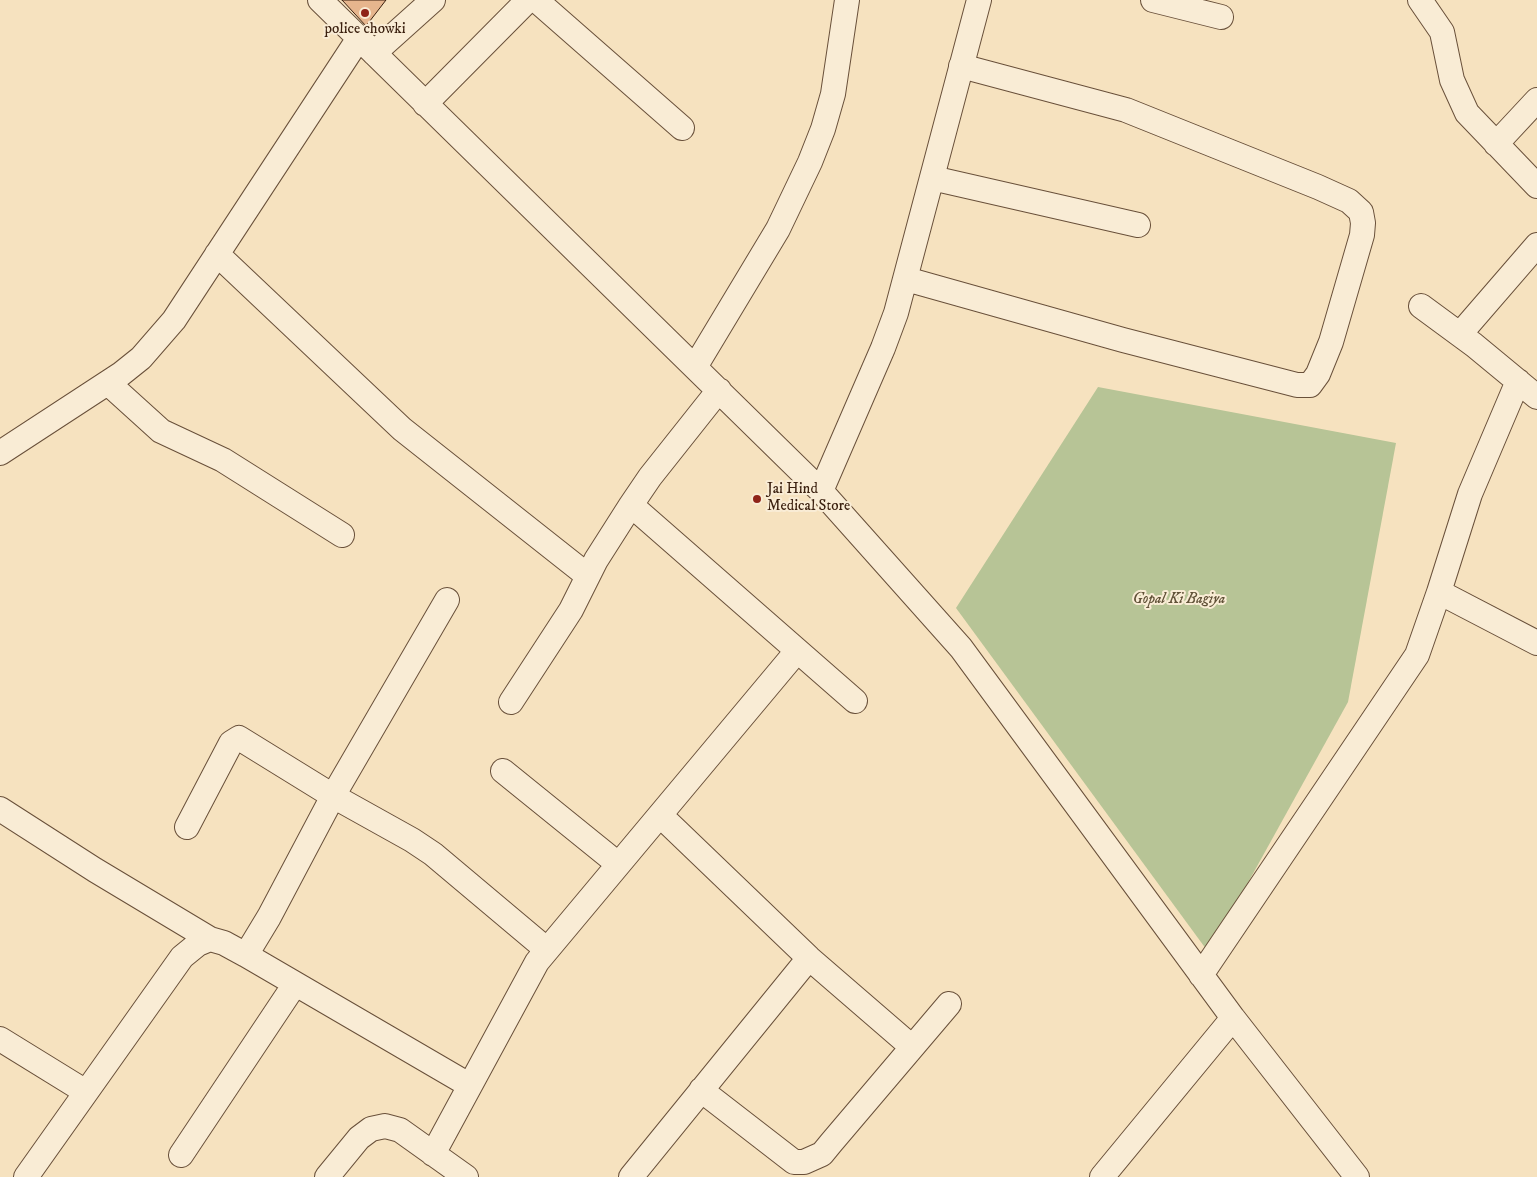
<!DOCTYPE html>
<style>
body{margin:0}
canvas{display:block;background:#f6e2bf}
</style>
<canvas width="1537" height="1177"></canvas>
<script>
const ctx = document.querySelector('canvas').getContext('2d');
ctx.lineJoin = 'round';
function paint(path, color) { ctx.fillStyle = color; ctx.fill(path, 'evenodd'); }
const shape = rows => new Path2D(rows.map(r => 'M' + r).join(''));
function stroke(path, color, width, dash) { ctx.strokeStyle = color; ctx.lineWidth = width; ctx.lineCap = dash ? 'butt' : 'round'; ctx.setLineDash(dash || []); ctx.stroke(path); }
function drawText(font, color, halo, rows, align = 'center') {
  ctx.font = font + ' "IM FELL DW Pica",serif'; ctx.lineWidth = 4; ctx.setLineDash([]); ctx.textBaseline = 'middle'; ctx.strokeStyle = halo; ctx.fillStyle = color; for (const [text, x, y, turn = 0] of rows) {
    ctx.save(); ctx.translate(x, y); ctx.rotate((+turn || 0) * Math.PI / 180); ctx.textAlign = isNaN(turn) ? turn : align; if (halo) ctx.strokeText(text, 0, 0); ctx.fillText(text, 0, 0); ctx.restore();
  }
}
paint(shape([
 [1098,387,1396,443,1348,702,1209,953,956,608]
]), '#b7c496');
const building = shape([
 [342,0,386,0,366,26,342,0]
]);
paint(building, '#e6b58d');
stroke(building, '#3a1f0e', 1);
const street = shape([
 [320,0,821,491,961,648,1233,1018,1357,1177],
 [536,0,682,128],
 [1153,0,1221,17],
 [1420,0,1442,32,1452,80,1467,113,1537,186],
 [374,53,433,0],
 [425,104,528,0],
 [1496,144,1537,100],
 [932,178,1138,225],
 [217,254,402,429,588,576],
 [906,279,1123,340,1297,385,1310,385,1318,374,1331,342,1362,235,1363,223,1361,212,1349,201,1318,187,1126,110,961,66],
 [1421,306,1474,345,1537,397],
 [1460,334,1537,245],
 [695,367,778,229,810,162,823,129,833,94,847,0],
 [108,383,161,431,223,460,342,535],
 [0,453,121,374,141,358,174,320,359,38],
 [821,491,883,348,896,313,979,0],
 [631,505,855,701],
 [1439,592,1470,494,1518,381],
 [511,702,571,610,596,560,631,505,650,477,719,390],
 [503,771,618,864],
 [0,809,95,870,210,939],
 [660,815,809,958,912,1047],
 [187,827,231,743,239,738,333,796,412,840,433,854,546,949],
 [246,955,269,917,333,796,447,600],
 [1201,975,1417,655,1439,592,1537,643],
 [0,1039,86,1092],
 [701,1090,794,1162,804,1162,822,1154,831,1143,949,1004],
 [433,1154,537,962,797,651],
 [181,1155,295,984],
 [26,1177,182,957,198,944,210,939,224,943,246,955,469,1085],
 [327,1177,359,1138,371,1129,385,1126,400,1130,466,1177],
 [631,1177,809,958],
 [1102,1177,1233,1018]
]);
stroke(street, '#69503a', 26);
stroke(street, '#f9ecd5', 24);
for (const [x, y, r, color] of [
 [365,13,5,"#8f2418"],
 [757,499,5,"#8f2418"]
]) { const dot = new Path2D(); dot.arc(x, y, r, 0, 2 * Math.PI); ctx.fillStyle = color; ctx.fill(dot); stroke(dot, '#f9ecd5', 2); }
drawText('15px', '#3a1f0e', '#f9ecd5', [
 ["police chowki",365,30],
 ["Jai Hind",767,490,"left"],
 ["Medical Store",767,507,"left"]
]);
drawText('italic 15px', '#605137', '#f9ecd5', [
 ["Gopal Ki Bagiya",1179,600]
]);
</script>
